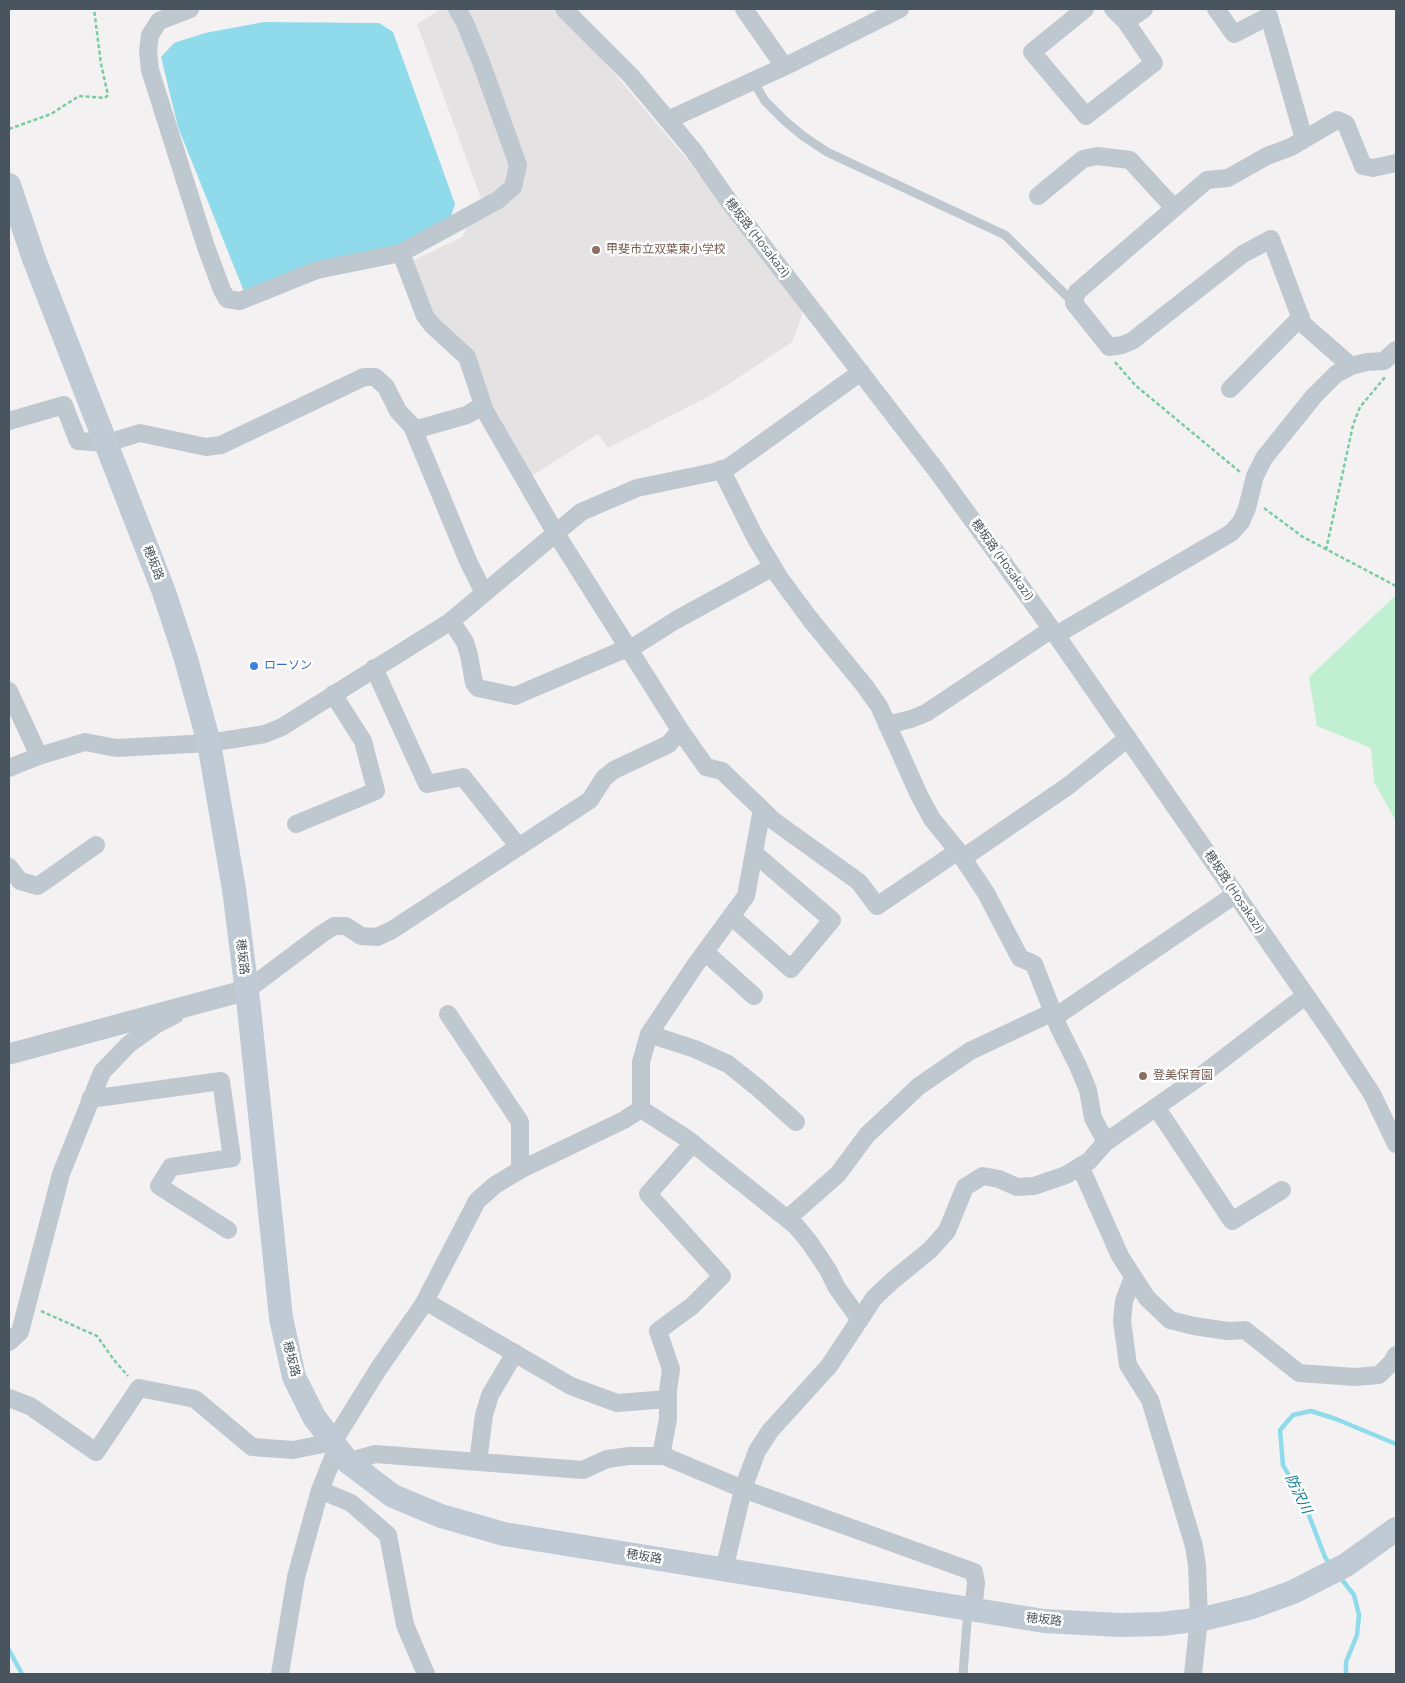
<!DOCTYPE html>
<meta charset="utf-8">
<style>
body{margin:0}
#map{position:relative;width:1405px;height:1683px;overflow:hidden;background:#f3f1f1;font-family:"Open Sans",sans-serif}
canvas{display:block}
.frame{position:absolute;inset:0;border:10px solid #49555e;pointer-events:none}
</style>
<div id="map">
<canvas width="1405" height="1683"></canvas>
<div class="frame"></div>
</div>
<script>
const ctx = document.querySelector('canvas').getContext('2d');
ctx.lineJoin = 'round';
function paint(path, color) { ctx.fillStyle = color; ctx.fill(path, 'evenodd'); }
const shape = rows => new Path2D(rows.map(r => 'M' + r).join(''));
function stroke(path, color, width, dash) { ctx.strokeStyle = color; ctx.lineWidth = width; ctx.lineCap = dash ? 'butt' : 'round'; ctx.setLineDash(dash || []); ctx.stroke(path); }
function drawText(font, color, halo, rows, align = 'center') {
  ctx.font = font + ' "Open Sans","Noto Sans JP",sans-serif'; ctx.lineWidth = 5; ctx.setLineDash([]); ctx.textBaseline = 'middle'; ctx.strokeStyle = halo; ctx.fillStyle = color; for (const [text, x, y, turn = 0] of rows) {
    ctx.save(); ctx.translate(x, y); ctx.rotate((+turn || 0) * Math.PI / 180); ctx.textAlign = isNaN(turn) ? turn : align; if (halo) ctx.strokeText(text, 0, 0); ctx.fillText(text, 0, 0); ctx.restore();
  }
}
paint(shape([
 [442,9,552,9,603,60,690,163,801,306,802,315,792,342,715,393,608,448,598,434,530,477,489,406,431,317,410,262,462,237,482,201,417,24]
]), '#e4e2e3');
paint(shape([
 [1396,595,1396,821,1374,782,1371,748,1317,726,1309,677]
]), '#c1efd1');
paint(shape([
 [264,22,379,23,393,32,455,204,449,222,398,246,245,294,178,127,161,57,174,43,205,33]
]), '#8fdbeb');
stroke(shape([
 [1331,1566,1325,1557,1303,1500,1283,1465,1280,1430,1293,1415,1311,1411,1336,1419,1396,1444],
 [1339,1576,1354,1595,1359,1615,1357,1635,1346,1662,1346,1674],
 [9,1650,22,1674]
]), '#8fdbeb', 4.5);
stroke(shape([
 [9,129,51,114,79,96,105,98,108,95,101,64,94,9],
 [1115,362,1135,385,1240,472],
 [1264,508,1303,537,1396,586],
 [1326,550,1353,425,1360,407,1386,376],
 [41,1311,97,1336,114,1360,128,1376]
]), '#79cca1', 2.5, [4, 2.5]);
stroke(shape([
 [753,81,765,101,785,121,803,136,827,152,1005,235,1074,303],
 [963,1674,968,1609]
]), '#bfc8cf', 9);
stroke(shape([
 [190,9,159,21,150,35,148,51,150,70,206,247,222,290,227,299,240,301,317,270,401,253,498,200,513,187,518,165,481,62,465,23,457,9],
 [564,9,631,76,693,150,733,207,936,470,1056,635,1334,1036,1372,1094,1396,1144],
 [744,9,784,66],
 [1085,9,1032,52,1086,116,1154,63,1126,22,1113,9],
 [1216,9,1234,34,1269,16,1304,139],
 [1126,22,1144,9],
 [668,120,792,63,900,9],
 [1038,196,1083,159,1097,156,1130,160,1174,208],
 [401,253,425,316,432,325,467,357,485,411,555,532,680,730,706,767,722,771,774,821,859,882,877,906,958,851],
 [1351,366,1303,324,1271,239,1243,254,1132,341,1122,345,1109,347,1074,303,1077,292,1207,180,1228,178,1267,156,1291,147,1337,120,1346,124,1363,166,1373,168,1396,163],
 [1230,389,1301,317],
 [9,421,64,405,78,441,107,443,140,433,206,447,221,445,364,377,375,377,386,387,398,411,412,426,468,561,484,593],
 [414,430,467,415,483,405],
 [721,469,755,537,779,577,810,619,864,685,879,706,919,795,932,819,958,851,986,893,1020,958,1034,964,1059,1028,1078,1066,1088,1090,1093,1118,1106,1142],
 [451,621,465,642,469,655,474,683,478,688,515,696,618,652,630,649,676,620,773,567],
 [1056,635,1231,533,1241,522,1247,508,1255,476,1264,458,1314,396,1336,374,1351,366,1367,362,1384,361,1396,350],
 [374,668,427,784,463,777,519,847],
 [9,691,39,756],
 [887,725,911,719,926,713,1052,629],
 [9,768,39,756,85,742,116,748,209,743,265,734,282,727,451,621,581,512,637,488,714,472,729,467,861,372],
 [296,824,376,791,363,741,333,694],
 [963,858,1068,786,1128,738],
 [9,867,20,881,38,886,96,845],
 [731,916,791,969,832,920,754,853],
 [705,952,754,996],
 [247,990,323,933,334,926,346,926,361,936,377,937,392,930,590,800,604,778,614,770,669,744,680,730],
 [448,1014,520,1122,520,1170],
 [1055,1017,1236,894],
 [649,1034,695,1049,728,1064,758,1088,796,1122],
 [90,1099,221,1081,232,1158,171,1167,159,1186,228,1230],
 [1156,1107,1232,1221,1282,1190],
 [641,1109,686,1138,796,1226,810,1243,828,1270,837,1288,860,1320],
 [1080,1166,1120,1256,1147,1298,1170,1320,1194,1326,1228,1331,1245,1330,1299,1373,1355,1377,1379,1375,1392,1362,1396,1355],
 [787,1219,838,1174,867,1135,919,1086,970,1051,1053,1012],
 [1133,1277,1124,1301,1122,1321,1128,1365,1150,1400,1194,1546,1197,1565,1199,1619,1193,1674],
 [425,1301,571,1386,617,1403,668,1399],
 [9,1342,20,1332,61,1174,102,1072,129,1044,157,1024,175,1015],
 [9,1398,30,1406,96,1452,139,1388,195,1399,252,1447,293,1450,333,1442,379,1368,423,1305,477,1201,495,1185,520,1170,624,1120,641,1109,641,1062,649,1034,696,964,746,896,762,809],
 [337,1448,320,1490,351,1503,388,1535,405,1625,426,1674],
 [661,1456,668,1419,668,1391,671,1369,658,1331,692,1306,722,1276,648,1194,693,1143],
 [348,1462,375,1454,583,1470,607,1459,629,1456,664,1456,743,1489,974,1572,976,1583,973,1610],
 [478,1462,484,1415,490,1395,515,1353],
 [724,1570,743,1489,757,1451,770,1431,829,1366,874,1298,892,1281,930,1250,947,1231,965,1187,983,1176,999,1179,1017,1187,1034,1186,1066,1175,1089,1161,1106,1142,1202,1075,1305,996],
 [280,1674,296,1577,320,1490]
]), '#bfc8cf', 18);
stroke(shape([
 [9,1054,247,990]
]), '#bfc8cf', 21);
stroke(shape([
 [9,185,34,259,164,592,186,659,209,743,234,889,249,1008,281,1318,294,1377,314,1417,348,1462,393,1496,441,1516,504,1534,1044,1621,1120,1625,1161,1624,1203,1619,1252,1607,1293,1592,1346,1565,1396,1529]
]), '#bfcad4', 24);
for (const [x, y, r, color] of [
 [596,250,5,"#8d6e63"],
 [254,666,5,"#3f7fe0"],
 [1143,1076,5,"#8d6e63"]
]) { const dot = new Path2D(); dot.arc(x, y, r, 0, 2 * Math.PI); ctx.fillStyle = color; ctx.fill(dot); stroke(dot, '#fff', 2); }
drawText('12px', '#49555e', '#fff', [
 ["穂坂路 (Hosakazi)",757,238,52],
 ["穂坂路 (Hosakazi)",1002,560,54],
 ["穂坂路",153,563,69],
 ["穂坂路 (Hosakazi)",1234,892,56],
 ["穂坂路",242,957,83],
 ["穂坂路",291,1359,76],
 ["穂坂路",644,1557,9],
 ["穂坂路",1044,1620,6]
]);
drawText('12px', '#785e54', '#fff', [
 ["甲斐市立双葉東小学校",606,250],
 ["登美保育園",1153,1076]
], 'left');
drawText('12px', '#366cbe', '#fff', [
 ["ローソン",264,666]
], 'left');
drawText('italic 14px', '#0f7c93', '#fff', [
 ["防沢川",1298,1494,64]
]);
</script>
